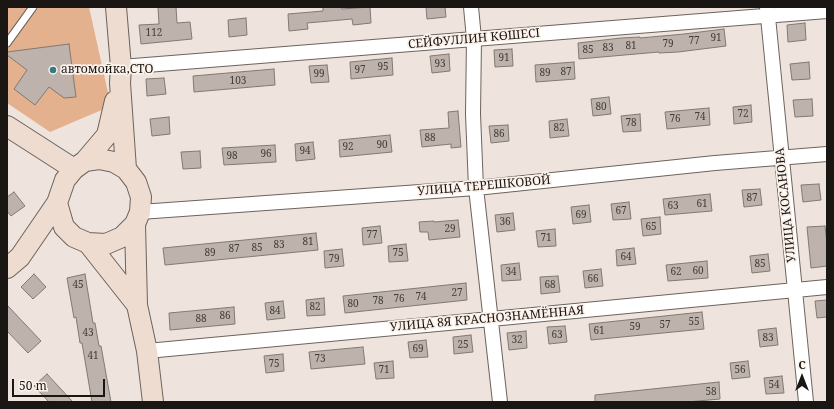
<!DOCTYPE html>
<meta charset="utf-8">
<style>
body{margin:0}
#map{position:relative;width:834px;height:409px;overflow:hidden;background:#eee4dd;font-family:"Noto Serif",serif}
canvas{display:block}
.frame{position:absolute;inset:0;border:8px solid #191613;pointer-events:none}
.north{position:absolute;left:782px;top:357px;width:40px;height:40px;-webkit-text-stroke:3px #fcf1ea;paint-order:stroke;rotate:0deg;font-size:11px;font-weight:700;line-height:16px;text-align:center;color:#191613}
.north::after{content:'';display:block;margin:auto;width:14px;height:18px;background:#191613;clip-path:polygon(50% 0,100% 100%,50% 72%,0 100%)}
.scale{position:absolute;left:12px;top:379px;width:93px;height:18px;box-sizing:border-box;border:2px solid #191613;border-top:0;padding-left:5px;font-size:12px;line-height:14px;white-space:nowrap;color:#191613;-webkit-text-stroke:3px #fcf1ea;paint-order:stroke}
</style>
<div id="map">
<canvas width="834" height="409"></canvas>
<div class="frame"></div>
<div class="north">С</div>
<div class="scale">50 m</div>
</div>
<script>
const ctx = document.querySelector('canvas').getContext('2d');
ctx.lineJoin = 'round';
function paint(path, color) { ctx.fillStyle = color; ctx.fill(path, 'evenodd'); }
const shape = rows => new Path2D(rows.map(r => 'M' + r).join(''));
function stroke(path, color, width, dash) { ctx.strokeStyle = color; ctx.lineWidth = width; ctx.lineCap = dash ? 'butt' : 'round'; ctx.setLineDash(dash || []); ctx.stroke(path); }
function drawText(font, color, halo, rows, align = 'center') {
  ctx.font = font + ' "Noto Serif",serif'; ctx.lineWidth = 3.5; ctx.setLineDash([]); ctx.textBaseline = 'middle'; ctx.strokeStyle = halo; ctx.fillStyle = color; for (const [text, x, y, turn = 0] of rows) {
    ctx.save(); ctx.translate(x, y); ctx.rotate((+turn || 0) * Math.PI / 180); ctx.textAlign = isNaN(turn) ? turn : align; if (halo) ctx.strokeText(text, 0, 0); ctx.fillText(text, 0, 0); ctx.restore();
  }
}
paint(shape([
 [7,7,89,7,111,106,50,132,7,103]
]), '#e4b18e');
const building = shape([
 [158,7,176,7,177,23,190,22,192,39,141,44,139,25,159,24,158,7],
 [323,7,341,7,342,9,370,7,371,23,353,25,352,19,307,23,308,29,289,31,288,14,323,11,323,7],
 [426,7,445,7,446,17,427,19,426,7],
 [246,18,247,35,229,37,228,20,246,18],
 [805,23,806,40,788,42,787,25,805,23],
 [724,29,726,46,678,52,659,53,659,52,579,59,578,43,621,38,640,37,640,38,684,34,724,29],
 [69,44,76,97,64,98,49,87,35,105,14,89,27,70,7,55,7,52,69,44],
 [512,49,513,66,495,67,494,50,512,49],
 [449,54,450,71,432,73,430,56,449,54],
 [392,58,393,75,351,79,350,62,392,58],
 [574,62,575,79,536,82,535,65,574,62],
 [809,62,810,79,792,80,790,64,809,62],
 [327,65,329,82,311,83,309,66,327,65],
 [274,69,275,85,194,92,193,76,274,69],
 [164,78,166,94,147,96,146,79,164,78],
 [609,97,611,114,593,116,591,99,609,97],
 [812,99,813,116,795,117,793,100,812,99],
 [751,105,752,122,734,124,733,107,751,105],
 [709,108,710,125,667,129,665,112,709,108],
 [458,111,461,147,451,148,451,144,422,147,420,130,449,128,448,112,458,111],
 [640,114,641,131,623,132,621,116,640,114],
 [169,117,170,134,152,136,150,119,169,117],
 [567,119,569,136,550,138,549,121,567,119],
 [508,125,509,141,491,143,489,126,508,125],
 [390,135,392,152,340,157,339,140,390,135],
 [313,142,315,159,296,161,295,144,313,142],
 [275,145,276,162,224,165,222,148,275,145],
 [200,151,201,168,183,169,181,152,200,151],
 [819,184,821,200,803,202,801,185,819,184],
 [760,189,762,205,744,207,742,190,760,189],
 [14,192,25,206,11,216,7,211,7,197,14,192],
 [710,194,712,211,665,215,663,199,710,194],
 [629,202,631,219,613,220,611,204,629,202],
 [589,205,591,222,573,224,571,207,589,205],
 [513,213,515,230,497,232,495,215,513,213],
 [660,217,661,234,643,236,641,219,660,217],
 [458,220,460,237,429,240,428,232,420,232,419,222,434,221,434,222,458,220],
 [380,226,382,243,363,245,362,228,380,226],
 [825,226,827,244,827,266,811,268,807,227,825,226],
 [555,229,556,246,538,247,536,231,555,229],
 [316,233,318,250,165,265,163,248,316,233],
 [406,244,408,261,389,262,388,246,406,244],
 [634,248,636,264,617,266,616,250,634,248],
 [342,249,344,266,325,268,324,251,342,249],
 [768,254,770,271,752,273,750,256,768,254],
 [707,261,708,278,668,281,666,265,707,261],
 [519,263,521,280,502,281,501,265,519,263],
 [601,269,603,286,585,288,583,271,601,269],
 [34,274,46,287,33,299,21,287,34,274],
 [85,274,93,323,95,323,99,346,101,346,111,402,92,402,82,343,80,343,76,317,74,318,67,278,85,274],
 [558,276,560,292,541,294,540,277,558,276],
 [466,283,467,300,345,313,343,296,466,283],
 [324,298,325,315,307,316,306,300,324,298],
 [827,300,827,317,817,318,815,301,827,300],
 [283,301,285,318,267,320,265,303,283,301],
 [7,305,41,341,28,353,7,331,7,305],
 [234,307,235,324,170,330,169,313,234,307],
 [702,312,704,329,591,340,589,324,702,312],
 [565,326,567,342,549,344,547,327,565,326],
 [776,328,778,345,760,347,758,330,776,328],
 [526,331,527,348,509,350,507,333,526,331],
 [471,335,473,352,454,354,453,337,471,335],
 [426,340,428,357,410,358,408,342,426,340],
 [363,347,365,364,311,369,309,352,363,347],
 [283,354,284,371,266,373,264,356,283,354],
 [393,361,394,378,376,379,374,363,393,361],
 [748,361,750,377,732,379,730,363,748,361],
 [47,374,59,387,73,402,49,402,34,386,47,374],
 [782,376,784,393,766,394,764,378,782,376],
 [719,382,720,399,687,402,595,402,595,395,719,382]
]);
paint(building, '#bdb3ac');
stroke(building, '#827973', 1);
const lane = shape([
 [7,43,33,7]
]);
const street = shape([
 [471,7,474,39,473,114,476,188,500,402],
 [767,7,806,402],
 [121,67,827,11],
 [140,212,476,188,715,163,827,154],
 [147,351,491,319,827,287]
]);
const secondary = shape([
 [116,7,121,67,120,83,126,169],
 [7,126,74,169],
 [99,159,114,162,126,169,136,182,141,197,140,212,135,224,122,237,106,244,88,243,74,237,64,227,57,203,65,180,74,169,85,161,99,159],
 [85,161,107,135,115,101],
 [135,224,137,305,147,351,153,402],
 [88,243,137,305],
 [7,268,20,257,57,203]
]);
stroke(lane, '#6c635d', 9);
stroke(street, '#6c635d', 16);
stroke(secondary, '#6c635d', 22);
stroke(lane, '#fff', 7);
stroke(street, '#fff', 14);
stroke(secondary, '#eddccf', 20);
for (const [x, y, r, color] of [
 [53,70,4,"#337b84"]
]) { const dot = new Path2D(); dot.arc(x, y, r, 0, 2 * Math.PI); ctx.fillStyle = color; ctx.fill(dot); stroke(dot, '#fcf1ea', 1.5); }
drawText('10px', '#423d39', null, [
 ["112",154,33],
 ["91",716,38],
 ["77",694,41],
 ["79",668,44],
 ["81",631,46],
 ["83",608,48],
 ["85",588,50],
 ["91",504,58],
 ["93",440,64],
 ["95",383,67],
 ["97",360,70],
 ["87",566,72],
 ["89",545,73],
 ["99",319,74],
 ["103",238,81],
 ["80",601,107],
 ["72",743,114],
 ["74",700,117],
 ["76",675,119],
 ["78",631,123],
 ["82",559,128],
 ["86",499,134],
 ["88",430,138],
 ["90",382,145],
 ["92",348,147],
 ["94",305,151],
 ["96",266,154],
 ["98",232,156],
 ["87",752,198],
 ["61",702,204],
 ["63",673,206],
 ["67",621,211],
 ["69",581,215],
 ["36",505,222],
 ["65",651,227],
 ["29",450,229],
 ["77",372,235],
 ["71",546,238],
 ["81",308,242],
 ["83",279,245],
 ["85",257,248],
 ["87",234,249],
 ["89",210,253],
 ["75",398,253],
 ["64",626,257],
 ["79",334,259],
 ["85",760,264],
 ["60",698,271],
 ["34",511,272],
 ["62",676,272],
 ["66",593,279],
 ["45",78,285],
 ["68",550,285],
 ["27",457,293],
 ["74",421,297],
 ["76",399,299],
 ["78",378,301],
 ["80",353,304],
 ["82",315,307],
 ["84",275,311],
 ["86",225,316],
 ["88",201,319],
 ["55",694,322],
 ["57",665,325],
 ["59",635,327],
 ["61",599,331],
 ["43",88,333],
 ["63",557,335],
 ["83",768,338],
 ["32",517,340],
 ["25",463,345],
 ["69",418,349],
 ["41",93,356],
 ["73",320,359],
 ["75",274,364],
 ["71",384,370],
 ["56",740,370],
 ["54",774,385],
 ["58",711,392]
]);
drawText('12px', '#191613', '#fcf1ea', [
 ["СЕЙФУЛЛИН КӨШЕСІ",474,39,-5],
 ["УЛИЦА ТЕРЕШКОВОЙ",484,186,-5],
 ["УЛИЦА КОСАНОВА",786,205,-96],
 ["УЛИЦА 8Я КРАСНОЗНАМЁННАЯ",487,319,-5]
]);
drawText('12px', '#191613', '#fcf1ea', [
 ["автомойка,СТО",61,70]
], 'left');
</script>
